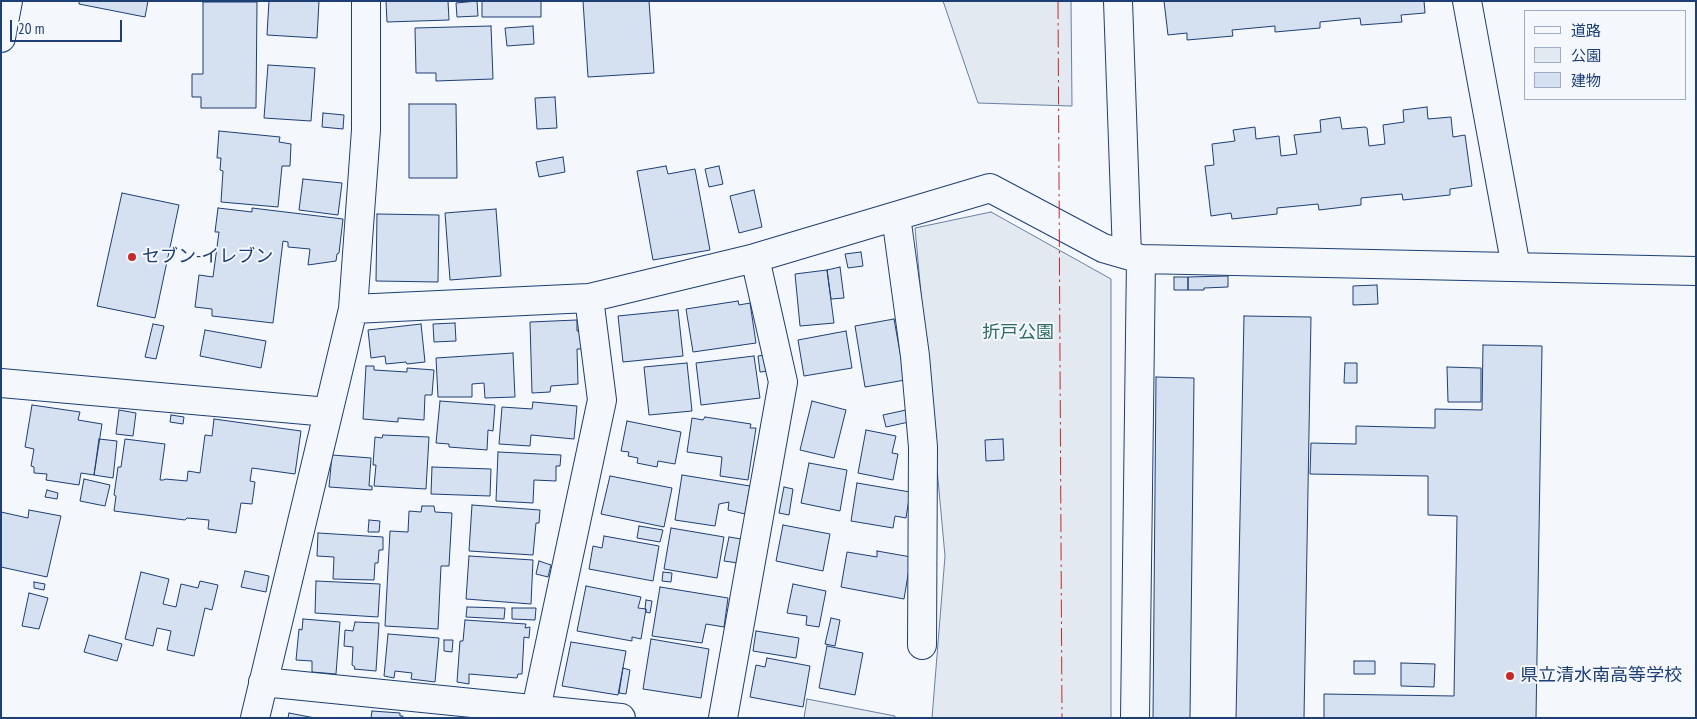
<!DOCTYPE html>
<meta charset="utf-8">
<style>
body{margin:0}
#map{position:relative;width:1697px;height:719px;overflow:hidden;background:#f4f7fb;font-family:"PT Sans Narrow","Noto Sans JP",sans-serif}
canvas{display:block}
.frame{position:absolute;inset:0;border:2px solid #1d3f73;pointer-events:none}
.legend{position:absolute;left:1524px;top:10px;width:162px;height:90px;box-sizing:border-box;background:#f4f7fb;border:1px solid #9eadc5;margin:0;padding:6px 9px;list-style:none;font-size:15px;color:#1d3f73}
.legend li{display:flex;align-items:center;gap:10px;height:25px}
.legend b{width:25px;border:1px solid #9eadc5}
.scale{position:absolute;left:10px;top:20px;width:112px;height:22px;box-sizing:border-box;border:2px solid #1d3f73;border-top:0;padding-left:6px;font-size:15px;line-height:18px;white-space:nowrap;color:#1d3f73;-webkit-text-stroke:4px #f4f7fb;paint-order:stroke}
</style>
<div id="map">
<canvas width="1697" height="719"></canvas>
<div class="frame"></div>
<ul class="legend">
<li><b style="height:6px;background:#f4f7fb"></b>道路</li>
<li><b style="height:14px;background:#e3e9f0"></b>公園</li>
<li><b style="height:14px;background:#d5e0f0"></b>建物</li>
</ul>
<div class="scale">20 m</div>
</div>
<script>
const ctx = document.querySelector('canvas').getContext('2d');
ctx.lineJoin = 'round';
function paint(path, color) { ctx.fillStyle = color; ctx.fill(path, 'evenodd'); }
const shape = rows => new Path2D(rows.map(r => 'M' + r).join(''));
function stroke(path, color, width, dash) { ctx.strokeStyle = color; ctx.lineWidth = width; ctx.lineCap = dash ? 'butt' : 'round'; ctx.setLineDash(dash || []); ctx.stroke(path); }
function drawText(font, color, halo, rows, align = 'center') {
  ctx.font = font + ' "PT Sans Narrow","Noto Sans JP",sans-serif'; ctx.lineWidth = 4; ctx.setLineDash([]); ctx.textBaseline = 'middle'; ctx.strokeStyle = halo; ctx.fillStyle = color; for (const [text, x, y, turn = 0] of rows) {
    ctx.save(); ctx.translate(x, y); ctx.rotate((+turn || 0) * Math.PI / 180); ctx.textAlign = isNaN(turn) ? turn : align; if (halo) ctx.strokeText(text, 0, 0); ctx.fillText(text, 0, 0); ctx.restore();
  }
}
const green = shape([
 [943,1,1071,1,1072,106,978,103,943,1],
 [991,212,1111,279,1111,718,932,718,945,556,915,228,991,212],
 [807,699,895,716,895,718,804,718,807,699]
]);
paint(green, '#e3e9f0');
stroke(green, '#687fa3', 1);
const building = shape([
 [79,1,148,1,145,17,79,4,79,1],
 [269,1,319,1,317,38,267,35,269,1],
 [386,1,448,1,449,20,387,22,386,1],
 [477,1,478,16,457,17,456,3,477,1],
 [482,1,541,1,541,17,482,17,482,1],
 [583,1,649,1,654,73,588,77,583,1],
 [1164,1,1424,1,1425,13,1401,15,1402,22,1361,25,1360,18,1320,22,1320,28,1275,32,1275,26,1232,30,1233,36,1187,40,1187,33,1168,35,1164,1],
 [203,2,257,2,256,108,201,108,201,97,192,97,192,74,203,74,203,2],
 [491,26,493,79,436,81,436,73,416,73,415,28,491,26],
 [533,26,534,44,507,46,505,28,533,26],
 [268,65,315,68,311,121,264,118,268,65],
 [555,97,557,128,537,129,535,98,555,97],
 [409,104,456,104,457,178,409,178,409,104],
 [1427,107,1428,119,1451,117,1453,137,1465,135,1472,186,1450,189,1450,195,1403,200,1402,194,1361,198,1361,205,1319,210,1318,204,1277,208,1277,214,1232,219,1231,213,1211,216,1205,166,1214,165,1212,144,1235,141,1233,130,1255,127,1256,139,1279,136,1281,156,1297,154,1294,135,1321,132,1320,120,1340,117,1342,129,1365,127,1367,128,1369,146,1385,144,1383,125,1404,122,1403,110,1427,107],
 [323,113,344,115,343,129,322,127,323,113],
 [219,131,280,137,279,142,291,144,290,166,282,166,278,207,221,202,223,171,220,170,221,158,217,158,219,131],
 [563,157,565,172,539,177,536,162,563,157],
 [666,166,668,174,695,169,710,250,653,260,637,171,666,166],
 [719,166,723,184,709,187,705,169,719,166],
 [303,179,342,183,338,215,299,210,303,179],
 [754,190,762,227,739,233,730,196,754,190],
 [122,193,179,205,155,318,97,306,122,193],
 [218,208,252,212,252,208,343,219,339,253,337,254,336,261,308,265,310,249,288,247,288,242,283,241,273,323,212,316,212,309,195,307,199,275,213,277,219,232,215,232,218,208],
 [496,209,501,276,450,280,445,213,496,209],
 [377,214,439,215,438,282,376,281,377,214],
 [861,252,863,266,848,268,845,254,861,252],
 [840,267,844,298,831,299,827,270,840,267],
 [827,270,834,323,800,326,795,274,827,270],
 [1228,276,1228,287,1204,288,1204,290,1188,290,1188,277,1228,276],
 [1174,277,1188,277,1188,290,1174,290,1174,277],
 [1377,285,1378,304,1353,305,1353,286,1377,285],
 [738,301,739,305,750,303,756,343,693,352,686,309,738,301],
 [678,310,683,356,623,362,618,316,678,310],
 [1244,316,1311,317,1304,718,1236,718,1244,316],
 [894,319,905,380,865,387,855,326,894,319],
 [577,320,577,331,583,331,583,349,577,349,578,384,551,386,550,392,532,393,530,322,577,320],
 [455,323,456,341,434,342,433,324,455,323],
 [153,324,164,326,156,359,145,357,153,324],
 [421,324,425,362,407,364,406,362,386,364,385,356,371,358,368,330,421,324],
 [205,330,266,341,261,368,200,356,205,330],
 [846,331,852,368,804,376,798,340,846,331],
 [1483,345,1542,346,1536,718,1324,718,1324,694,1454,696,1457,516,1428,515,1428,476,1310,474,1311,443,1356,444,1356,426,1435,428,1435,409,1482,410,1483,345],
 [513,353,515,397,485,398,484,383,472,384,472,397,438,397,436,358,513,353],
 [766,355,768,371,760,372,758,356,766,355],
 [754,356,760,398,701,405,696,363,754,356],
 [687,363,692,411,649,415,644,367,687,363],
 [1345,363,1357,363,1357,383,1344,383,1345,363],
 [366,366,374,366,374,370,407,372,407,368,434,370,432,395,425,395,424,420,398,418,398,422,363,419,366,366],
 [1447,367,1481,368,1481,402,1448,402,1447,367],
 [1156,377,1194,378,1190,718,1153,718,1156,377],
 [440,401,495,405,493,431,488,430,487,450,449,447,449,444,436,443,440,401],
 [812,401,846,410,834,458,800,450,812,401],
 [533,402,577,406,574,439,531,435,530,446,499,444,502,407,532,409,533,402],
 [32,405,80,412,78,420,102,424,94,475,81,473,79,485,46,480,47,474,34,473,34,467,31,466,34,449,25,447,32,405],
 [119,410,136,413,133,436,116,434,119,410],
 [906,410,909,422,886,427,883,415,906,410],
 [171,415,184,417,183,424,170,422,171,415],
 [705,417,751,424,750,428,756,428,748,480,720,476,722,457,687,452,692,418,703,420,705,417],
 [214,419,301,431,295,474,252,468,250,481,255,482,252,504,241,503,236,533,208,529,209,520,187,518,185,520,114,511,116,496,114,495,118,467,121,467,125,439,165,444,160,480,164,480,165,479,187,481,188,471,200,473,205,435,212,436,214,419],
 [627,421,681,432,675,464,658,461,657,467,637,463,638,458,628,456,629,452,621,451,627,421],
 [866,430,896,436,892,453,898,454,893,480,858,473,866,430],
 [383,435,429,437,426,489,374,486,376,465,373,465,375,437,382,438,383,435],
 [99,439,117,441,113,478,94,475,99,439],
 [1003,439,1004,460,986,461,985,440,1003,439],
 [498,452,561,455,560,466,556,466,556,481,534,480,533,503,496,501,498,452],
 [332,455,371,458,369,486,372,486,372,490,329,487,332,455],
 [809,463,847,470,840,511,801,503,809,463],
 [432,467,491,469,490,496,431,494,432,467],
 [682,475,750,486,745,514,728,510,729,502,719,504,715,526,675,520,682,475],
 [610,476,672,488,664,527,601,514,610,476],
 [84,479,110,485,105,506,80,501,84,479],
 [857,483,910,492,906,518,895,516,893,528,851,521,857,483],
 [784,487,793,489,789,515,779,513,784,487],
 [47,490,58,493,57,499,45,497,47,490],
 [472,505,540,510,539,523,536,523,533,555,469,551,472,505],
 [422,506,434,506,435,512,452,513,449,566,441,566,438,629,385,626,390,531,408,532,409,511,421,512,422,506],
 [29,510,61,516,47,577,1,567,1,512,28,518,29,510],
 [369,520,380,521,379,532,368,532,369,520],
 [783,525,830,534,823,571,776,561,783,525],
 [639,526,663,530,660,542,637,538,639,526],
 [671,528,724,537,717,578,664,569,671,528],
 [318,533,383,537,383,550,379,550,378,563,375,563,374,580,333,579,334,557,317,556,318,533],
 [604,536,659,546,653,581,589,569,593,546,602,548,604,536],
 [729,537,741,539,738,563,724,561,729,537],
 [877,551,911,557,904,599,841,587,847,552,877,557,877,551],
 [469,556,533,560,531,604,466,599,469,556],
 [539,561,551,565,548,577,536,574,539,561],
 [245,571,269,576,266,592,241,587,245,571],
 [141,572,169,579,163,604,176,607,181,584,198,588,200,581,218,585,212,610,205,608,194,656,167,650,171,631,157,628,153,646,125,639,141,572],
 [663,572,672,573,671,582,662,581,663,572],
 [316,581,380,584,378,617,315,613,316,581],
 [34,582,45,584,44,590,34,588,34,582],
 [793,584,826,591,819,627,806,625,807,616,787,613,793,584],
 [586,586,641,597,638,608,646,609,641,639,632,637,632,641,577,631,586,586],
 [660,587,728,598,724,627,706,624,702,643,652,636,660,587],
 [29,593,48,598,39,629,22,626,29,593],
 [646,600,652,601,650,613,646,612,646,609,645,609,646,600],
 [467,607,505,608,504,619,466,617,467,607],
 [512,608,536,608,535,620,512,619,512,608],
 [831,618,840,620,835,646,825,644,831,618],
 [303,619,340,622,336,674,312,672,312,661,296,660,299,629,302,630,303,619],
 [465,620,526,624,525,628,530,627,529,638,524,637,522,674,518,674,517,678,469,674,469,684,457,682,460,641,463,641,465,620],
 [355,622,379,623,376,671,354,669,355,667,352,665,353,647,344,646,345,630,353,631,355,622],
 [756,631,799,638,796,658,753,651,756,631],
 [388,634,439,638,435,682,411,679,412,673,395,671,394,678,384,676,388,634],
 [89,635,122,644,117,661,84,652,89,635],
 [651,639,709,649,701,698,643,689,651,639],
 [444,640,453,640,452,652,444,651,444,640],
 [571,642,626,651,618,695,562,686,571,642],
 [827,646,863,653,855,695,819,688,827,646],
 [767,658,810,666,803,707,750,697,756,665,765,667,767,658],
 [1354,661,1375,661,1375,674,1354,674,1354,661],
 [1401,663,1435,664,1434,687,1401,686,1401,663],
 [623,668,630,670,626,694,619,693,623,668],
 [372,711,400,713,400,716,403,716,403,718,371,718,372,711],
 [289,713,315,718,288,718,289,713]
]);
paint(building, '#d5e0f0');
stroke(building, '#1d3f73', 1);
const minor = shape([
 [1118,1,1127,255],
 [1467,1,1516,267],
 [896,216,915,356,923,447,922,645],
 [353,309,589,298,755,258,990,188,1103,248,1141,259,1696,271],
 [1,383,328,412],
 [263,682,621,718],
 [536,709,602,400,589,298],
 [255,718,353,309,366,130,366,1],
 [723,718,783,382,755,258],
 [1135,718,1141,259]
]);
const major = shape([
 [1,38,8,1]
]);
stroke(minor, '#1d3f73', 30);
stroke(major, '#1d3f73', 30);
stroke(minor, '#f4f7fb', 28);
stroke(major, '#f4f7fb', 28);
stroke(shape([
 [1058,1,1062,718]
]), '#c62828', 1, [18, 4, 2.5, 4]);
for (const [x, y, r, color] of [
 [132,257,5,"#c62828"],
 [1510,676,5,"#c62828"]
]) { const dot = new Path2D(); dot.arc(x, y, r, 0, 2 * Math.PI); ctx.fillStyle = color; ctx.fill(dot); stroke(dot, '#f4f7fb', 2); }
drawText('18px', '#1d3f73', '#f4f7fb', [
 ["セブン-イレブン",142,257],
 ["県立清水南高等学校",1520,676]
], 'left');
drawText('18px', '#2c6c60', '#f4f7fb', [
 ["折戸公園",1018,333]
]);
</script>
